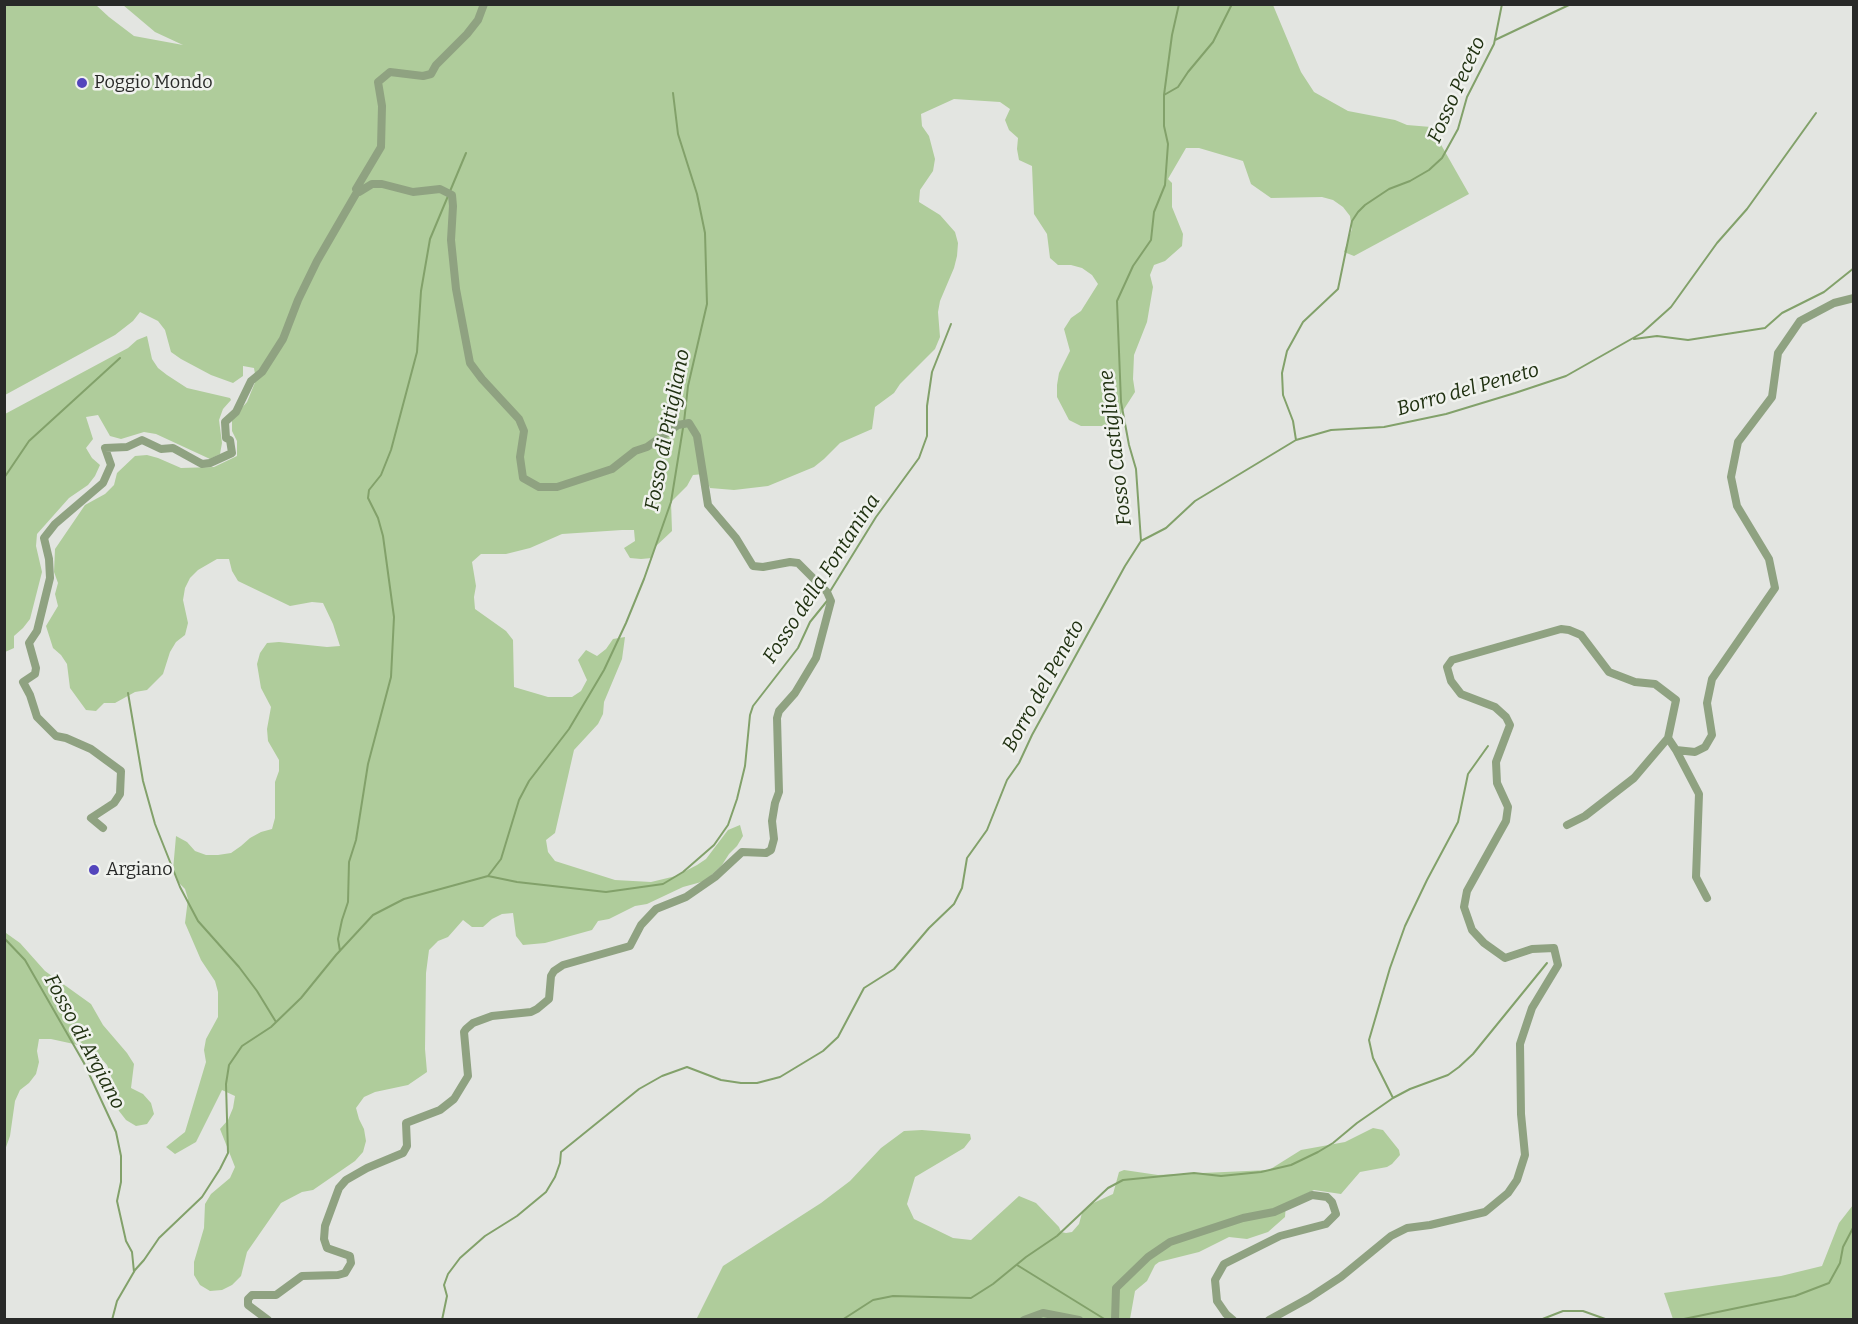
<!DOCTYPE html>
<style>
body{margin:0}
#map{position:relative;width:1858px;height:1324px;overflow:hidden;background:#e3e5e1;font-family:Bitter,serif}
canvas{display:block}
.frame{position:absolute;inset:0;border:6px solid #282928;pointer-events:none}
</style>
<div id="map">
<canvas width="1858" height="1324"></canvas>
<div class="frame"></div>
</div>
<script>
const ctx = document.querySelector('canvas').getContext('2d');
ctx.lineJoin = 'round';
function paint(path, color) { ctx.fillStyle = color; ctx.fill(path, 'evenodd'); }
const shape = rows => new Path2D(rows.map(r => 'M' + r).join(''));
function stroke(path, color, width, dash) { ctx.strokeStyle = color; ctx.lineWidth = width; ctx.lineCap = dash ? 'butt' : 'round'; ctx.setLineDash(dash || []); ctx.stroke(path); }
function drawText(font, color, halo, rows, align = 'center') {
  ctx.font = font + ' Bitter,serif'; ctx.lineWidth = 5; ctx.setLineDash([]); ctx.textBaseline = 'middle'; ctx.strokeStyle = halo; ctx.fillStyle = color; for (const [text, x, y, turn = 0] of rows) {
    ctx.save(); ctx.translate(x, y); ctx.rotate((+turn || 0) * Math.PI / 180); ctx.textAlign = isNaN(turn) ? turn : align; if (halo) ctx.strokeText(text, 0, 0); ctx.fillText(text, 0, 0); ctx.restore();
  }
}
paint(shape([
 [5,5,96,5,109,17,134,36,183,45,155,32,123,5,1273,5,1301,72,1314,92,1348,111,1395,120,1407,125,1431,127,1469,194,1354,256,1344,252,1352,229,1350,216,1343,207,1333,200,1322,197,1271,198,1251,184,1243,161,1199,148,1186,148,1168,179,1172,183,1172,207,1183,234,1182,246,1165,261,1154,265,1150,275,1153,287,1147,322,1134,355,1133,379,1135,392,1115,423,1104,426,1081,426,1069,420,1057,397,1057,385,1059,373,1070,351,1064,329,1071,318,1081,311,1098,284,1092,275,1082,268,1071,265,1058,265,1050,258,1047,234,1034,214,1032,166,1019,160,1017,149,1018,138,1009,130,1005,120,1010,109,1000,102,954,99,921,114,922,126,929,136,935,159,933,171,920,190,919,202,940,215,955,232,958,243,957,256,954,268,940,301,938,312,940,337,935,349,900,384,894,393,875,407,872,429,840,443,824,459,814,467,768,486,734,490,710,488,704,474,693,475,687,486,671,502,672,531,655,547,652,558,641,559,630,558,624,548,635,541,634,530,622,530,562,534,530,548,506,554,481,554,472,562,476,586,474,597,475,609,506,631,513,640,514,687,548,697,572,697,581,691,587,680,578,660,586,650,597,656,606,649,613,639,625,637,622,659,604,702,603,714,598,724,574,750,555,833,546,840,548,852,555,861,615,880,651,882,676,876,697,865,706,859,728,830,740,825,743,836,737,846,729,854,722,865,705,881,683,887,647,904,635,906,609,919,598,921,592,930,545,943,523,945,516,936,513,913,502,914,492,919,483,927,472,927,463,920,448,937,438,941,429,950,426,973,425,1049,427,1072,408,1085,375,1092,364,1097,356,1108,359,1119,364,1129,366,1141,363,1152,355,1161,313,1190,302,1192,281,1203,247,1252,241,1276,232,1285,222,1290,210,1291,200,1285,194,1275,194,1262,204,1228,205,1204,211,1194,230,1178,235,1167,220,1129,228,1120,233,1108,235,1096,222,1090,196,1142,175,1154,166,1147,185,1132,206,1062,204,1050,206,1039,218,1017,218,992,215,981,201,960,185,923,188,899,185,889,177,881,173,870,176,836,187,842,195,851,206,855,218,855,231,853,241,846,250,838,261,832,272,829,275,818,275,782,279,771,279,760,268,741,267,729,271,707,261,688,257,664,260,653,267,643,279,642,327,647,340,646,333,624,323,603,312,602,290,606,238,581,232,571,229,559,217,559,198,570,190,578,185,588,183,600,188,623,185,635,176,642,170,652,163,674,147,690,135,692,115,703,104,703,96,711,86,710,70,688,67,664,61,655,53,648,46,626,58,606,55,594,58,583,54,572,55,549,85,505,105,494,114,485,117,473,135,456,147,455,158,458,181,468,214,467,237,456,237,441,232,431,232,419,247,402,256,380,254,368,243,366,243,376,233,383,211,375,181,359,171,352,165,330,158,321,140,312,133,321,115,335,5,395],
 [147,336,152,359,158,368,167,375,187,388,230,398,231,400,223,409,219,420,222,443,220,454,210,459,156,434,144,432,121,439,110,436,98,415,86,417,93,439,86,448,92,458,100,465,95,476,88,485,69,498,37,534,36,546,42,572,30,619,23,628,14,636,14,648,5,652,5,414,128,348,137,340],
 [6,933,20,943,45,971,91,1004,103,1025,127,1053,134,1064,131,1088,143,1094,151,1103,154,1114,147,1124,136,1126,126,1120,119,1111,114,1100,111,1076,107,1065,92,1048,51,1039,39,1039,37,1051,39,1062,36,1074,29,1083,20,1090,15,1101,10,1136,5,1150,4,934],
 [1373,1128,1383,1130,1399,1150,1400,1155,1392,1164,1387,1167,1360,1172,1341,1194,1314,1190,1286,1203,1285,1217,1268,1232,1247,1239,1229,1237,1199,1252,1159,1262,1155,1265,1147,1281,1135,1291,1130,1319,696,1320,723,1266,821,1203,850,1181,881,1148,904,1131,922,1130,970,1134,971,1139,964,1148,915,1177,907,1204,914,1219,953,1238,971,1240,1019,1196,1036,1203,1059,1227,1061,1232,1066,1233,1072,1232,1079,1224,1082,1213,1089,1205,1113,1194,1119,1172,1124,1170,1158,1175,1269,1170,1301,1150,1345,1142],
 [1853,1205,1853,1319,1673,1319,1664,1293,1781,1276,1822,1266,1839,1223]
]), '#afcc9b');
stroke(shape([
 [1495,40,1571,4],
 [673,93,678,134,697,194,705,233,707,304,688,386,684,422],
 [1164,95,1178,87,1188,72,1213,42,1232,4],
 [1634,339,1657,336,1688,340,1765,328,1782,313,1824,292,1854,268],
 [1296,440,1293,421,1283,395,1282,373,1287,351,1303,322,1338,289,1352,221,1358,212,1365,205,1389,189,1410,181,1429,170,1442,158,1458,129,1467,97,1494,44,1502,4],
 [4,478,29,441,120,358],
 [1141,541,1136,469,1129,445,1121,402,1117,301,1133,266,1151,240,1154,212,1165,185,1168,144,1164,126,1164,95,1172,35,1179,4],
 [829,593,876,517,919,458,927,436,927,406,932,372,951,324],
 [128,693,143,781,155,824,180,887,198,921,239,967,257,991,276,1022],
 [488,876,501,859,519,800,529,781,569,729,604,670,626,623,644,579,671,502,683,428],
 [4,938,25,960,84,1063,116,1132,121,1156,121,1182,117,1201,126,1241,132,1252,134,1272],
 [340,951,338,939,342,920,348,902,349,862,356,840,368,764,391,677,394,617,383,536,378,518,368,498,369,490,381,475,391,450,417,352,421,291,430,239,466,153],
 [1393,1098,1373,1058,1369,1040,1390,968,1405,926,1427,880,1458,822,1468,774,1488,746],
 [1017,1265,1106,1320],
 [112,1320,117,1301,135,1270,144,1260,159,1238,202,1197,220,1169,228,1153,226,1084,229,1065,242,1046,271,1027,301,998,336,955,373,915,404,899,488,876,517,882,606,892,663,884,683,872,714,845,728,825,737,799,745,766,750,715,753,706,798,648,810,622,827,601],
 [442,1320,447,1296,444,1285,448,1274,460,1258,485,1236,517,1216,546,1192,555,1177,560,1163,561,1152,639,1089,662,1076,687,1067,721,1080,741,1083,757,1083,780,1077,823,1051,838,1037,864,988,894,969,929,928,954,904,962,888,967,858,987,830,1007,780,1019,763,1032,735,1125,566,1141,541,1166,528,1195,501,1296,440,1331,430,1384,427,1446,414,1515,393,1566,376,1642,333,1671,307,1717,243,1747,209,1816,113],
 [842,1320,873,1300,893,1296,971,1298,993,1284,1026,1257,1057,1236,1108,1188,1123,1180,1194,1173,1221,1176,1261,1172,1291,1165,1318,1152,1333,1143,1357,1123,1393,1098,1410,1089,1448,1075,1459,1067,1473,1054,1547,963],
 [1540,1320,1563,1311,1583,1311,1608,1320],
 [1679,1320,1795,1296,1829,1283,1840,1263,1843,1247,1854,1226]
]), '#82a16a', 2);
stroke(shape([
 [1668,738,1676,750,1695,752,1705,747,1712,735,1707,703,1712,679,1775,588,1769,559,1737,506,1731,477,1738,442,1772,397,1778,353,1800,321,1834,303,1854,298],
 [1676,750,1699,794,1696,877,1707,898],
 [103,828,91,818,114,803,120,794,121,771,91,749,66,738,56,736,37,717,30,695,23,682,35,674,36,668,29,643,37,631,50,578,49,559,44,538,55,524,103,483,111,465,105,448,127,447,142,440,161,449,173,448,202,464,210,463,232,453,230,440,226,438,225,422,236,412,251,381,262,372,283,339,298,300,317,261,357,192],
 [268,1320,248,1305,248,1299,252,1295,276,1295,302,1276,338,1275,345,1273,351,1263,350,1256,327,1248,324,1239,325,1226,339,1188,346,1180,367,1168,403,1153,407,1146,406,1123,440,1110,454,1099,468,1076,464,1032,466,1029,473,1023,492,1016,531,1012,537,1009,549,999,551,976,554,971,563,965,630,946,641,925,656,909,686,897,715,877,742,852,766,853,771,850,774,839,772,821,775,803,779,792,777,718,779,711,795,693,816,658,831,601,827,592,798,563,790,562,763,567,753,566,736,538,708,505,697,436,689,423,678,425,647,447,635,451,612,469,557,487,539,487,523,478,520,457,524,431,519,419,482,379,470,363,456,289,451,240,453,206,452,195,440,189,413,192,382,184,372,184,359,192,356,189,381,147,382,106,378,82,390,72,423,76,431,74,436,65,467,34,478,20,484,4],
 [1024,1320,1043,1313,1079,1320],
 [1115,1320,1116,1288,1148,1257,1170,1242,1243,1218,1274,1212,1312,1195,1327,1197,1332,1202,1336,1214,1326,1224,1280,1236,1224,1264,1215,1280,1217,1301,1226,1314,1233,1320],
 [1269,1320,1309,1298,1341,1277,1391,1236,1407,1228,1430,1225,1485,1212,1508,1193,1517,1180,1525,1155,1521,1114,1520,1044,1532,1008,1558,965,1554,948,1532,949,1505,958,1484,943,1472,930,1464,907,1467,891,1506,821,1508,807,1497,783,1496,762,1510,725,1506,717,1495,707,1461,694,1451,681,1447,667,1452,660,1561,629,1569,630,1581,635,1609,672,1635,682,1655,684,1676,700,1668,738,1634,778,1585,816,1567,825]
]), '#8fa281', 8);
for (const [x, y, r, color] of [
 [82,83,6,"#5345bc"],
 [94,870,6,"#5345bc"]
]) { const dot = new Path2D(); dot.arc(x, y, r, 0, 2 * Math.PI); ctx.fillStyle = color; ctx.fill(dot); stroke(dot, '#f0f2ee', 2); }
drawText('18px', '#282928', '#f0f2ee', [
 ["Poggio Mondo",94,83],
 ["Argiano",106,870]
], 'left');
drawText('italic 20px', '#203111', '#f0f2ee', [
 ["Fosso Peceto",1457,90,-66],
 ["Borro del Peneto",1468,390,-16],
 ["Fosso di Pitigliano",668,430,-79],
 ["Fosso Castiglione",1116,448,-97],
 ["Fosso della Fontanina",822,579,-57],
 ["Borro del Peneto",1044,686,-61],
 ["Fosso di Argiano",84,1042,62]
]);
</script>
